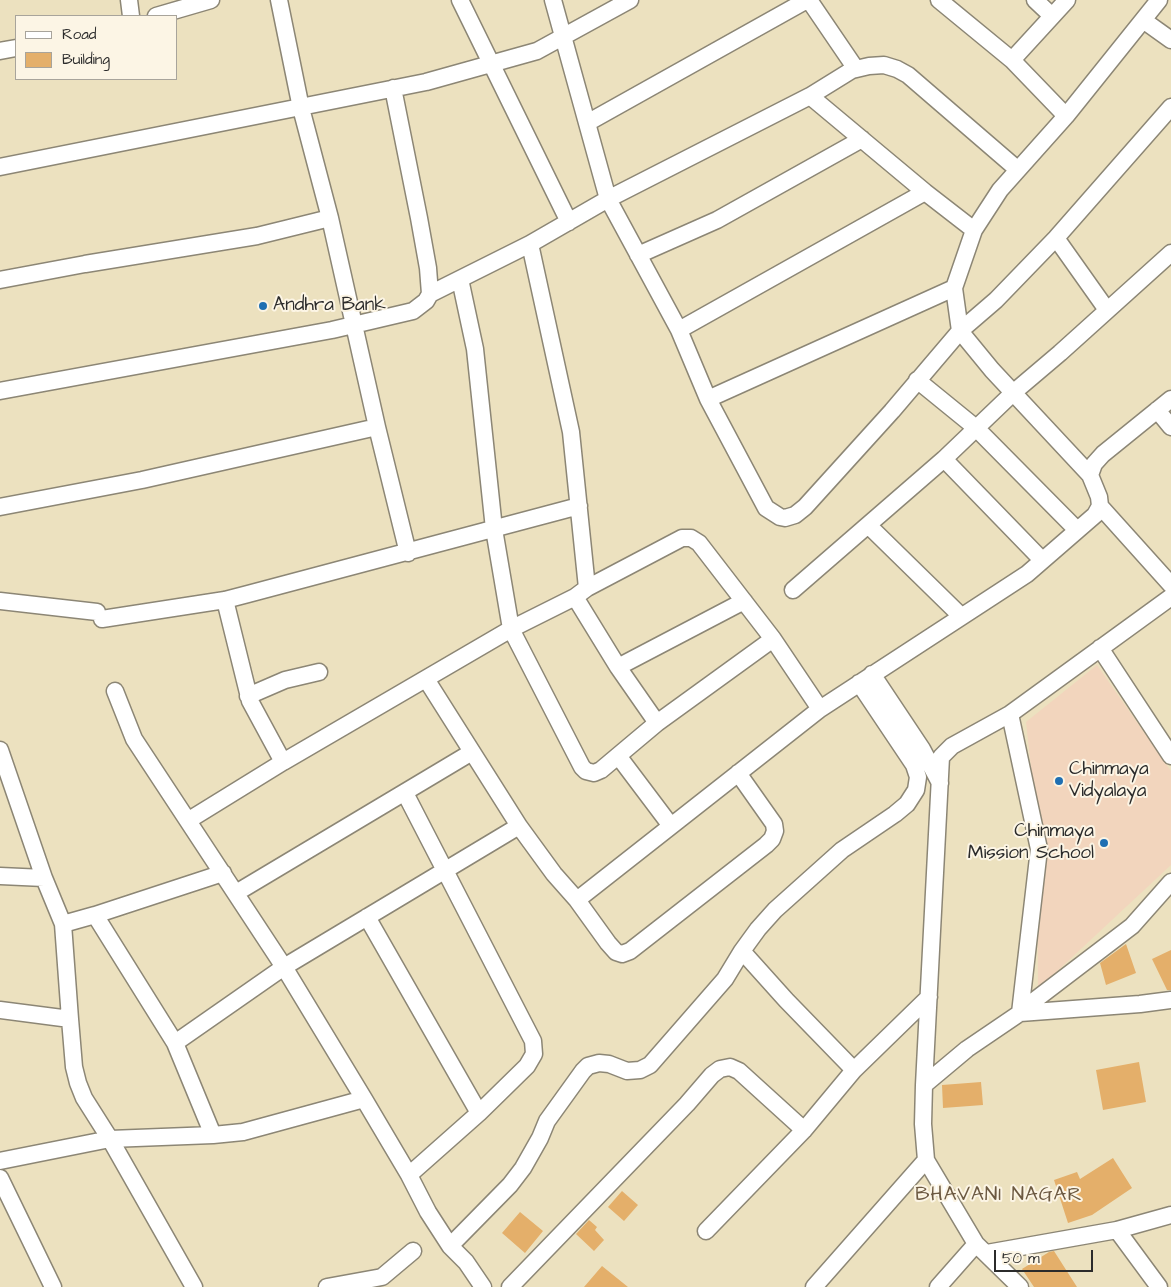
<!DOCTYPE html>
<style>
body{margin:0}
#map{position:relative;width:1171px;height:1287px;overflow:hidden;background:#ece1bf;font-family:"Architects Daughter",sans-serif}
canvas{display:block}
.legend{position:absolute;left:15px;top:15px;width:162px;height:65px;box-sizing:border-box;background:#fcf5e5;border:1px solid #a8a49b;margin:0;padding:6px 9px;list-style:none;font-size:15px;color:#2b2b2b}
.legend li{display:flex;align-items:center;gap:10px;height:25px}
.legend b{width:25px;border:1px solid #a8a49b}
.scale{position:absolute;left:994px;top:1250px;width:99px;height:22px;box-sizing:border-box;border:2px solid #2b2b2b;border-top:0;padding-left:6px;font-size:15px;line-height:18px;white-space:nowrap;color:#2b2b2b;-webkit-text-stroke:4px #fcf5e5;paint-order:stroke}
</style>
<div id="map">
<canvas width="1171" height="1287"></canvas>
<ul class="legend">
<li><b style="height:6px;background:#fff"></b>Road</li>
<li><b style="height:14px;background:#e4af6a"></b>Building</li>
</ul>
<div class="scale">50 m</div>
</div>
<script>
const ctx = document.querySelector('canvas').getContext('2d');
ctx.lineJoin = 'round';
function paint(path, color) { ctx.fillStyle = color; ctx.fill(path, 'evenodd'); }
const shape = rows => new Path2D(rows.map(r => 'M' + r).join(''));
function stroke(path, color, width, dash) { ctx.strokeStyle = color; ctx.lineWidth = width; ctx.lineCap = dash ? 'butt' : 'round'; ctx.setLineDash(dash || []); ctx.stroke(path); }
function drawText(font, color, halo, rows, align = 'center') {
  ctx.font = font + ' "Architects Daughter",sans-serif'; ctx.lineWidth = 4; ctx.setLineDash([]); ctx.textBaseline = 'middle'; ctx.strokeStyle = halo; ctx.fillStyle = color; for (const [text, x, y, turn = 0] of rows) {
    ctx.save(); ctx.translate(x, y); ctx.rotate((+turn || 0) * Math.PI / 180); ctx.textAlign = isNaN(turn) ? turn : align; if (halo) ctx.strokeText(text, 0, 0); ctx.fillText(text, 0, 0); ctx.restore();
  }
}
paint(shape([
 [1097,665,1171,771,1171,865,1038,989,1037,822,1026,722]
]), '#f2d5bd');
paint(shape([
 [1126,944,1136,973,1106,985,1100,963],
 [1171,950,1171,990,1167,990,1152,959],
 [1139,1062,1146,1102,1103,1110,1096,1070],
 [981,1082,983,1105,943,1108,942,1085],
 [1113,1158,1132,1188,1092,1215,1068,1223,1054,1180,1077,1172,1080,1179],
 [622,1191,638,1205,624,1221,608,1207],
 [520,1212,543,1231,525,1253,502,1233],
 [589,1220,597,1227,595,1230,604,1240,594,1251,576,1234],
 [1054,1251,1077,1287,1034,1287,1022,1269,1049,1252],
 [602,1266,628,1287,584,1287]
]), '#e4af6a');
const minor = shape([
 [129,0,131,16],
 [279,0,301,108,330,218,377,427,408,553],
 [460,0,569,222],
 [553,0,608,199,679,330,708,399,766,508,780,517,785,518,795,515,805,507,892,411,960,331,996,300,1056,238,1171,107],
 [809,0,856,69],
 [939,0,1012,60],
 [1035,0,1052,16],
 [156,16,211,0],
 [1143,20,1171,40],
 [0,51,16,48],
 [393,88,419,218,428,268,430,294],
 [810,96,925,192,974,230],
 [1066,116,1012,60,1067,0],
 [587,123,807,0],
 [0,167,426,82,537,51,630,0],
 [1056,238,1107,310],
 [638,255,717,220,862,139],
 [460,279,475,349,494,529,511,629,582,767,586,771,594,773,601,770,657,723,773,639],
 [0,280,85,264,257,236,330,218],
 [679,330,925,192],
 [917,380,976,428,1077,530],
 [0,391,332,330,413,311,426,301,430,294,530,244],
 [708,399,954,288],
 [1157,410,1171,427],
 [944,459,1042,560],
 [1090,475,992,370,960,331,954,288,974,230,1000,190,1066,116,1159,0],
 [1100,506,1171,585],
 [0,507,142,480,377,427],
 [868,525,961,616],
 [587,588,571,432,530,244,608,199,810,96,852,70,869,66,884,65,897,69,908,75,1017,169],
 [793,590,944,459,1014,392,1060,353,1171,253],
 [575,597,618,667,657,723],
 [225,600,250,701,283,762],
 [0,601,97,612],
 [102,619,225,600,248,594,579,506],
 [1100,648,1171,756],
 [618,667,744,601],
 [872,674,922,749,940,783],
 [426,679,519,826],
 [115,691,134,739,284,967,364,1099,409,1175,428,1212,450,1246,466,1262,483,1287],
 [248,696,285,680,319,672],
 [0,750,44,878],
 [619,757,671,826],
 [405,793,533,1041,534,1054,527,1066,479,1113,409,1175],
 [189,820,283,762,511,629,575,597,587,588,682,538,691,538,699,543,773,639,820,709],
 [0,876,44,878,63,924,70,1019],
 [236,893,472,752],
 [577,900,608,943,616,952,622,954,630,951,766,845,772,839,775,831,774,824,738,773],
 [95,915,175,1043,213,1135],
 [367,917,479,1113],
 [63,924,95,915,223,873],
 [742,951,786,1000,854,1070],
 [0,1010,70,1019,74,1067,78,1083,84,1098,110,1139,194,1287],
 [1020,1013,1039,849,1010,714,1171,597],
 [1020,1013,1140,1004,1171,1000],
 [175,1043,284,967,519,826,554,874,577,900,820,709,1027,574,1095,515,1100,506,1099,497,1090,475,1094,464,1103,454,1171,399],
 [924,1085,941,757,952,746,1010,714],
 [926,1160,976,1244,1020,1287],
 [0,1161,110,1139,213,1135,243,1132,364,1099],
 [0,1178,53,1287],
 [1117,1230,1159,1287],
 [706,1231,804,1130,854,1070,929,997],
 [450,1246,510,1185,523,1168,540,1138,547,1121,583,1071,588,1066,599,1063,609,1064,627,1071,640,1070,650,1065,725,979,742,951,758,929,775,910,842,850,895,814,907,804,916,790,918,777,914,765,859,683],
 [987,1253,1117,1230,1171,1215],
 [327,1287,382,1277,413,1251],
 [510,1287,687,1104,712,1075,720,1069,730,1067,739,1071,804,1130],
 [814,1287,926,1160,923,1124,924,1085,967,1049,1020,1013,1035,1000,1132,926,1171,882],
 [938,1287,976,1244]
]);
stroke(minor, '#8c8675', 19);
stroke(minor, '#fff', 16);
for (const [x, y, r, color] of [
 [263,306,5,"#1f6fb2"],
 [1059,781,5,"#1f6fb2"],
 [1104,843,5,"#1f6fb2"]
]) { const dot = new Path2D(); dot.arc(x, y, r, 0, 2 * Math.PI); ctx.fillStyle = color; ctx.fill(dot); stroke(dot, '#fcf5e5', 2); }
drawText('19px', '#2b2b2b', '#fcf5e5', [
 ["Andhra Bank",273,306],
 ["Chinmaya",1069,770],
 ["Vidyalaya",1069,792],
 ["Chinmaya",1094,832,"right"],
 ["Mission School",1094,854,"right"]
], 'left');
ctx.letterSpacing = '1px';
drawText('20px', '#6c5941', '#fcf5e5', [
 ["BHAVANI NAGAR",999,1196]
]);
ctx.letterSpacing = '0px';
</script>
